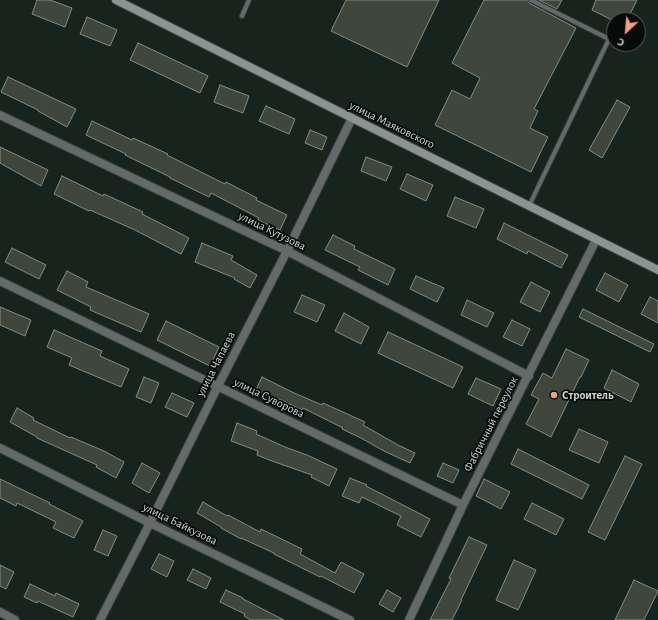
<!DOCTYPE html>
<meta charset="utf-8">
<style>
body{margin:0}
#map{position:relative;width:658px;height:620px;overflow:hidden;background:#17231d;font-family:"Alegreya Sans",sans-serif}
canvas{display:block}
.north{position:absolute;left:606px;top:12px;width:40px;height:40px;box-sizing:border-box;background:#070b09;border:1px solid #575d5a;border-radius:50%;rotate:206deg;font-size:11px;font-weight:700;line-height:16px;text-align:center;color:#cfd7d3}
.north::after{content:'';display:block;margin:auto;width:14px;height:18px;background:#f39f85;clip-path:polygon(50% 0,100% 100%,50% 72%,0 100%)}
</style>
<div id="map">
<canvas width="658" height="620"></canvas>
<div class="north">С</div>
</div>
<script>
const ctx = document.querySelector('canvas').getContext('2d');
ctx.lineJoin = 'round';
function paint(path, color) { ctx.fillStyle = color; ctx.fill(path, 'evenodd'); }
const shape = rows => new Path2D(rows.map(r => 'M' + r).join(''));
function stroke(path, color, width, dash) { ctx.strokeStyle = color; ctx.lineWidth = width; ctx.lineCap = dash ? 'butt' : 'round'; ctx.setLineDash(dash || []); ctx.stroke(path); }
function drawText(font, color, halo, rows, align = 'center') {
  ctx.font = font + ' "Alegreya Sans",sans-serif'; ctx.lineWidth = 3.5; ctx.setLineDash([]); ctx.textBaseline = 'middle'; ctx.strokeStyle = halo; ctx.fillStyle = color; for (const [text, x, y, turn = 0] of rows) {
    ctx.save(); ctx.translate(x, y); ctx.rotate((+turn || 0) * Math.PI / 180); ctx.textAlign = isNaN(turn) ? turn : align; if (halo) ctx.strokeText(text, 0, 0); ctx.fillText(text, 0, 0); ctx.restore();
  }
}
const building = shape([
 [37,0,50,0,72,8,65,27,32,14,37,0],
 [346,0,439,0,407,67,331,31,346,0],
 [484,0,528,0,529,3,576,28,534,109,538,111,530,128,548,137,531,172,435,125,452,90,470,99,480,78,452,63,484,0],
 [539,0,562,0,557,9,539,0],
 [596,0,637,0,627,20,612,20,592,10,596,0],
 [87,17,117,30,110,46,80,34,87,17],
 [138,43,208,76,200,93,130,60,138,43],
 [8,77,76,109,67,127,38,111,38,110,1,92,8,77],
 [220,85,249,96,243,113,214,102,220,85],
 [617,100,630,107,602,158,589,150,617,100],
 [266,106,295,119,289,134,259,121,266,106],
 [92,121,132,140,133,138,168,154,167,155,225,184,226,182,257,198,256,200,287,215,280,230,258,220,259,218,211,193,209,197,170,178,170,177,125,155,126,154,86,135,92,121],
 [310,130,327,137,322,150,305,143,310,130],
 [0,147,48,170,41,186,0,163,0,147],
 [366,157,392,167,386,181,361,171,366,157],
 [407,174,433,185,426,201,400,189,407,174],
 [62,176,103,196,104,194,143,212,142,214,189,238,181,254,135,230,90,210,89,211,54,194,62,176],
 [455,197,484,209,476,228,447,216,455,197],
 [504,223,568,255,561,268,528,251,527,254,497,239,504,223],
 [333,235,355,246,354,249,395,269,388,285,358,270,360,267,325,250,333,235],
 [202,243,233,256,231,260,257,275,250,288,234,279,235,278,195,262,202,243],
 [12,248,46,265,39,279,5,262,12,248],
 [67,271,88,282,86,287,149,314,141,332,90,310,91,307,57,290,67,271],
 [605,273,628,285,619,302,596,290,605,273],
 [416,276,444,288,437,302,410,289,416,276],
 [531,282,550,292,540,312,520,302,531,282],
 [302,295,325,305,317,322,294,312,302,295],
 [650,297,658,301,658,323,641,314,650,297],
 [467,300,494,313,487,327,461,315,467,300],
 [0,307,31,320,25,336,0,325,0,307],
 [583,309,654,344,650,352,579,317,583,309],
 [344,313,369,327,361,344,335,331,344,313],
 [512,320,530,329,522,346,503,337,512,320],
 [166,321,219,347,210,366,157,340,166,321],
 [54,330,102,351,100,356,129,369,121,387,69,365,72,358,47,347,54,330],
 [388,332,463,367,453,388,378,353,388,332],
 [566,349,589,360,581,377,580,377,551,437,526,424,539,399,531,395,543,373,552,378,566,349],
 [612,370,639,384,631,402,604,388,612,370],
 [144,377,159,383,151,403,136,397,144,377],
 [262,377,292,392,322,405,323,403,365,422,363,425,398,445,415,453,410,463,384,451,361,438,342,429,343,428,303,408,302,410,279,399,278,401,256,390,262,377],
 [476,378,501,389,493,406,468,394,476,378],
 [172,393,194,403,187,417,165,407,172,393],
 [17,408,34,418,33,420,70,438,71,437,104,451,124,462,116,478,96,467,97,465,37,438,37,437,10,422,17,408],
 [237,423,257,431,256,434,285,447,307,455,337,469,329,486,311,477,312,475,272,461,257,455,258,451,231,441,237,423],
 [579,429,608,442,599,463,569,450,579,429],
 [518,449,589,485,582,499,511,464,518,449],
 [625,456,642,464,605,540,588,532,625,456],
 [142,463,160,473,149,493,132,483,142,463],
 [443,463,459,470,453,483,437,476,443,463],
 [350,478,367,485,366,486,430,519,421,537,397,525,401,516,362,497,359,503,342,496,350,478],
 [0,479,50,503,49,504,83,521,74,538,53,528,56,522,17,503,16,506,0,498,0,479],
 [484,479,510,492,501,509,476,496,484,479],
 [203,502,227,516,228,515,260,532,261,529,302,549,300,554,335,573,341,562,364,574,354,593,321,576,320,577,274,554,274,553,241,538,241,539,221,528,221,527,197,513,203,502],
 [532,503,564,519,556,535,524,519,532,503],
 [103,530,117,536,108,556,94,550,103,530],
 [469,537,487,545,461,600,462,600,452,620,430,620,451,579,449,578,469,537],
 [159,554,174,561,167,577,151,569,159,554],
 [514,560,536,570,518,610,496,600,514,560],
 [0,565,14,572,6,589,0,586,0,565],
 [193,569,211,578,206,589,187,580,193,569],
 [634,580,658,591,644,620,615,620,634,580],
 [30,584,55,596,56,593,79,604,73,617,38,601,37,603,24,597,30,584],
 [226,590,243,598,243,599,284,620,251,620,244,616,245,614,220,602,226,590],
 [387,590,401,598,393,612,379,604,387,590]
]);
paint(building, '#3f473d');
stroke(building, '#848d81', 1);
const service = shape([
 [242,16,249,0],
 [529,206,609,39,531,0]
]);
const minor = shape([
 [0,115,287,251,529,376],
 [0,281,463,505],
 [0,448,150,523,350,620],
 [0,612,15,620],
 [100,620,150,523,218,386,287,251,352,118],
 [409,620,463,505,596,240]
]);
const secondary = shape([
 [116,0,352,118,658,270]
]);
stroke(service, '#34403a', 6);
stroke(minor, '#34403a', 10);
stroke(secondary, '#34403a', 10);
stroke(service, '#636a69', 4);
stroke(minor, '#636a69', 8);
stroke(secondary, '#899493', 8);
for (const [x, y, r, color] of [
 [554,395,4,"#f39f85"]
]) { const dot = new Path2D(); dot.arc(x, y, r, 0, 2 * Math.PI); ctx.fillStyle = color; ctx.fill(dot); stroke(dot, '#070b09', 1.5); }
drawText('12px', '#cfd7d3', '#070b09', [
 ["улица Маяковского",392,125,26],
 ["улица Кутузова",272,231,26],
 ["улица Чапаева",216,364,-63],
 ["улица Суворова",269,398,26],
 ["Фабричный переулок",491,424,-63],
 ["улица Байкузова",180,524,26]
]);
drawText('bold 12px', '#cfd7d3', '#070b09', [
 ["Строитель",562,395]
], 'left');
</script>
